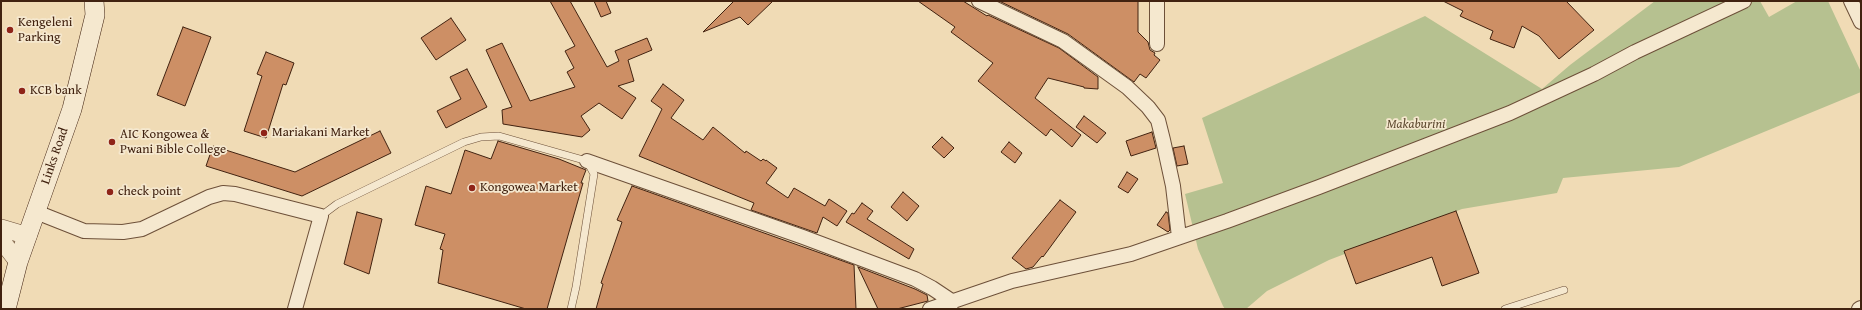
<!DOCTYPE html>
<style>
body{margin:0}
#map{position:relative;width:1862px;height:310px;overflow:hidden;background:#f0dbb5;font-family:"Gentium Book Plus",serif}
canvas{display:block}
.frame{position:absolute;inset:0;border:2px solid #412210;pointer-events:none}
</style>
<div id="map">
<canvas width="1862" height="310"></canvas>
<div class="frame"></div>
</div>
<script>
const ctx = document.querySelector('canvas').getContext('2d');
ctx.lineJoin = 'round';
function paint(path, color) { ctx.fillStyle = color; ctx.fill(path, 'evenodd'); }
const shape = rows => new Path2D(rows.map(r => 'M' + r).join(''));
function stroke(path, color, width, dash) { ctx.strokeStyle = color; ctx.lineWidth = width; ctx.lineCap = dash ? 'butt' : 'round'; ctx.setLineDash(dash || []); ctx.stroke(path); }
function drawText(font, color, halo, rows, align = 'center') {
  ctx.font = font + ' "Gentium Book Plus",serif'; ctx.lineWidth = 3.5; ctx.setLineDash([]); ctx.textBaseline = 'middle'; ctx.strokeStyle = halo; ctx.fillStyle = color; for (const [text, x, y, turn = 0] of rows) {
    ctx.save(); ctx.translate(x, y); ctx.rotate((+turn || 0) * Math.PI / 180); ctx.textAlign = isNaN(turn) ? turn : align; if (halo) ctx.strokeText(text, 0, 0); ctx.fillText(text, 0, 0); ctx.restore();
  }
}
paint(shape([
 [1655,1,1760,1,1769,17,1797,1,1828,1,1861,72,1861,92,1679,167,1563,178,1557,193,1462,209,1329,260,1267,291,1246,309,1225,309,1223,306,1198,249,1185,194,1223,183,1202,118,1425,16,1542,89,1570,65]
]), '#b6c190');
const building = shape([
 [550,1,570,1,607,67,619,61,615,51,647,38,652,50,628,60,634,81,618,86,636,98,622,119,599,103,581,116,590,130,582,137,503,124,502,110,512,107,486,50,502,43,530,101,575,87,567,72,574,68,565,51,575,46,550,1],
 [594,1,606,1,611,13,601,17,594,1],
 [734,1,773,1,748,25,740,17,703,32,734,1],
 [918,1,963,1,987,16,988,15,1059,48,1098,77,1098,89,1084,88,1084,87,1048,78,1035,98,1081,135,1072,147,1051,129,1046,136,978,81,993,63,951,32,955,27,918,1],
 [999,1,1138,1,1138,32,1148,42,1150,50,1155,53,1154,55,1160,60,1146,78,1140,74,1134,82,1068,34,999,1],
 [1443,1,1566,1,1594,30,1559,59,1539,36,1522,26,1514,48,1490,39,1493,31,1460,16,1463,11,1443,1],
 [451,18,466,40,436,60,421,38,451,18],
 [183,27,211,37,185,106,157,95,183,27],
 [266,52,294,63,286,85,283,84,266,138,244,131,262,76,257,74,266,52],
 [467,69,487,107,446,128,437,111,461,99,450,77,467,69],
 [663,84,684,100,671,118,703,140,713,127,745,153,746,151,761,161,763,159,766,161,766,160,777,168,766,183,788,198,794,188,825,206,829,199,847,211,837,226,823,217,817,233,751,210,754,203,639,156,662,109,651,101,663,84],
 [1084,116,1106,133,1097,143,1076,127,1084,116],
 [380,131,391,153,302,196,206,166,213,146,295,172,380,131],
 [1152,132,1156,148,1131,156,1126,141,1152,132],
 [942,137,954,148,944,158,932,147,942,137],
 [498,141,559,159,586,170,581,183,583,183,547,309,526,309,438,283,443,250,440,249,445,234,415,225,426,186,451,194,465,150,491,159,498,141],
 [1009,142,1022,153,1015,163,1001,152,1009,142],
 [1184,146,1188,164,1177,166,1173,148,1184,146],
 [1127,172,1138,179,1128,193,1118,187,1127,172],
 [632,186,854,265,856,309,596,309,603,284,601,283,622,222,617,220,632,186],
 [903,192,919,206,907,221,891,207,903,192],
 [1060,200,1076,212,1043,257,1042,256,1033,267,1026,269,1012,258,1060,200],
 [862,203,873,211,867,219,914,249,909,259,846,222,852,213,854,214,862,203],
 [1456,211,1479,273,1442,286,1432,257,1356,284,1344,251,1456,211],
 [357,212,382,219,369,274,344,264,357,212],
 [1166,212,1168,213,1170,230,1168,232,1157,225,1166,212],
 [858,267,915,289,927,295,928,301,897,309,878,309,858,267]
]);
paint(building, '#cd8f65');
stroke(building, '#412210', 1);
const service = shape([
 [321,216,337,204,464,142,481,137,499,136,587,161,594,174,576,287,571,309],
 [1505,309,1564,290]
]);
const minor = shape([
 [979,1,1063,41,1127,87,1148,107,1158,120,1163,140,1173,186,1179,237],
 [1851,1,1861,22],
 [1157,44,1157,1],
 [587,161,803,237,915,279,932,288,953,302],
 [36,212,84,231,123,232,142,229,209,197,223,193,235,194,321,216,295,309],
 [930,309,1012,281,1131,254,1227,221,1319,187,1510,113,1594,74,1635,52,1744,1],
 [1859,309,1861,308]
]);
const tertiary = shape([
 [1,228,28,236],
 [1,240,18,262]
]);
const secondary = shape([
 [6,309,18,262,72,109,95,15,94,1]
]);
stroke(service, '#6d5039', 8);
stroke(minor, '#6d5039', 16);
stroke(tertiary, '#6d5039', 18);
stroke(secondary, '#412210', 20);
stroke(service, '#f5e8cf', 7);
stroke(minor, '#f5e8cf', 14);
stroke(tertiary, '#f5e8cf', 17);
stroke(secondary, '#f5e8cf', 19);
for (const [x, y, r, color] of [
 [10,30,4,"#8f2418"],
 [22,91,4,"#8f2418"],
 [264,133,4,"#8f2418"],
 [112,142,4,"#8f2418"],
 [472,188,4,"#8f2418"],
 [110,192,4,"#8f2418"]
]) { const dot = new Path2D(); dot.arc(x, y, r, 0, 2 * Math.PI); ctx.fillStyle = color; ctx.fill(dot); stroke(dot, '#f5e8cf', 1.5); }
drawText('13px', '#412210', '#f5e8cf', [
 ["Kengeleni",18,23],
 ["Parking",18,38],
 ["KCB bank",30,91],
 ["Mariakani Market",272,133],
 ["AIC Kongowea &",120,135],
 ["Pwani Bible College",120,150],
 ["Kongowea Market",480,188],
 ["check point",118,192]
], 'left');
drawText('italic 13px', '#5e4a30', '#f5e8cf', [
 ["Makaburini",1416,125]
]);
drawText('13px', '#412210', '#f5e8cf', [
 ["Links Road",55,156,-71]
]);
</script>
